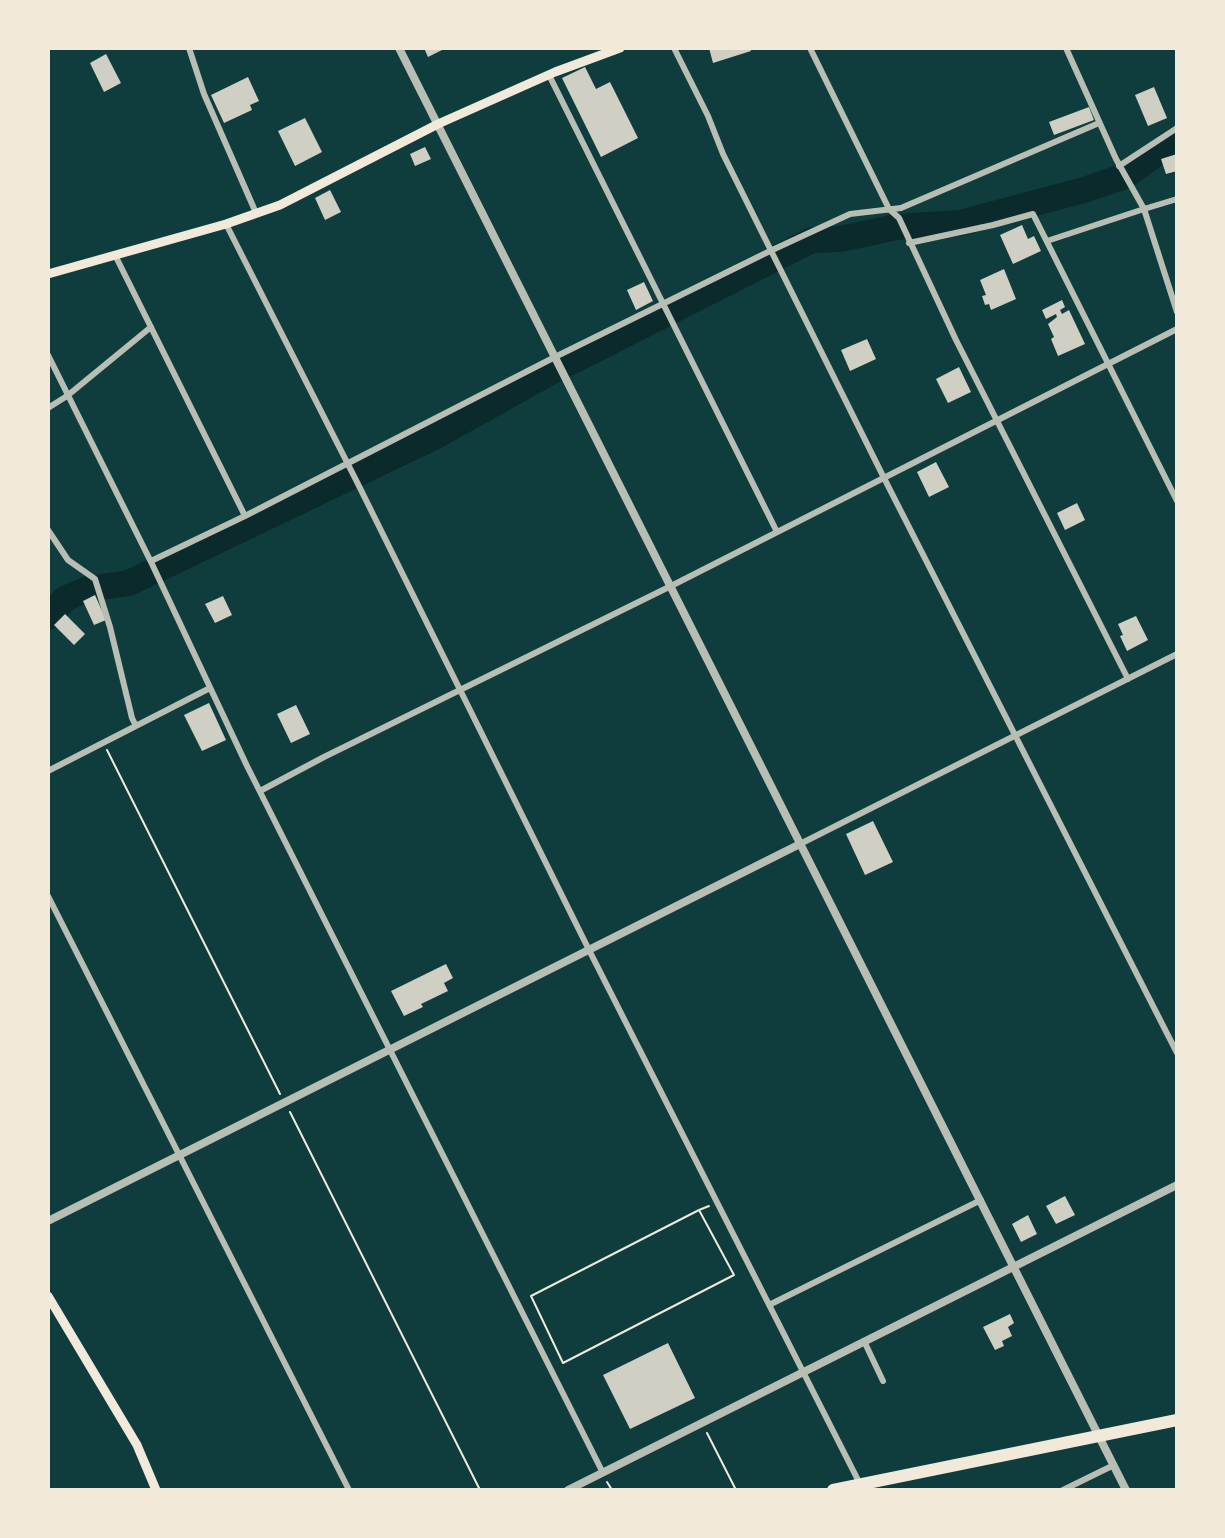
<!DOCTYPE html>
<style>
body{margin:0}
#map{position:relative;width:1225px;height:1538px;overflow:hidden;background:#0f3d3e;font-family:Overpass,sans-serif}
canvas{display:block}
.frame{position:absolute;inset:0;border:50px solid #f1e9da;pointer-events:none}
</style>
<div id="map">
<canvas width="1225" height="1538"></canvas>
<div class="frame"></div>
</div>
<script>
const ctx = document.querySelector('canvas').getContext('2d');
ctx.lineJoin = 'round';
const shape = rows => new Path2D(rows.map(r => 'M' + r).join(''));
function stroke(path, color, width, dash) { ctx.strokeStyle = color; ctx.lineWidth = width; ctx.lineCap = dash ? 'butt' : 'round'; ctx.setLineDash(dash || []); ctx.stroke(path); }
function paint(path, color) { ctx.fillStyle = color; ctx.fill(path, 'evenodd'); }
stroke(shape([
 [48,617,65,599,87,589,129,583,436,436,549,373,812,240,840,239,897,227,960,223,1084,190,1125,176,1177,139]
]), '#0a2a2b', 26);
paint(shape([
 [424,48,446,48,428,57],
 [709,48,750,48,751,51,713,63],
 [106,54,121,83,104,92,90,63],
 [585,67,596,89,610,82,638,138,601,157,562,78],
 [248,77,259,101,250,105,252,110,224,123,211,95],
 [1154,87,1167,118,1148,126,1135,95],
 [1089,107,1094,120,1054,135,1049,122],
 [305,118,322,152,295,166,278,131],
 [425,147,431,159,415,166,410,154],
 [1177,154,1177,171,1166,174,1161,159],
 [330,190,341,212,325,220,315,198],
 [1022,225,1028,239,1034,236,1041,251,1013,264,1000,235],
 [1004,269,1016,299,991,310,989,304,985,305,982,296,986,295,980,280],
 [644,282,653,301,636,310,627,290],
 [1062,300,1065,307,1060,310,1062,314,1069,310,1085,344,1058,356,1051,339,1054,337,1048,324,1057,317,1056,314,1046,319,1042,310],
 [867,339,876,359,850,371,841,350],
 [959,367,971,392,948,403,936,379],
 [936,462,949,487,929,497,917,472],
 [1077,503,1085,520,1065,530,1057,513],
 [95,595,106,620,94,625,83,601],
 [223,596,232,615,215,623,205,604],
 [65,614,85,634,74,645,54,625],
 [1136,616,1148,640,1127,651,1120,636,1123,635,1118,624],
 [209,703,226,740,202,751,184,715],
 [296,705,310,734,291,743,277,714],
 [873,821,893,862,865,875,846,834],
 [446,964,453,978,444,983,448,991,421,1004,423,1007,404,1016,391,991],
 [1065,1196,1075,1215,1056,1224,1046,1206],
 [1028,1215,1037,1234,1021,1242,1012,1224],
 [1010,1314,1014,1323,1008,1327,1012,1336,1002,1341,1004,1346,995,1350,983,1327],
 [668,1343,695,1398,630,1429,603,1375]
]), '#cfcfc3');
stroke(shape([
 [107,750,280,1094],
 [290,1112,480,1490],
 [699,1210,734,1275,563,1363,531,1296,699,1210,709,1206],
 [707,1433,736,1490],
 [607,1482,612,1490]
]), '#f1e9da', 2);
stroke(shape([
 [189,48,204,94,256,213],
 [674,48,708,116,723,154,884,478,1177,1053],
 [810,48,889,209,899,218,956,340,1128,679],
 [1066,48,1116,159,1144,209,1177,199],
 [549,75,777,532],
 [1119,166,1177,128],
 [226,224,358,484,589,950,860,1484],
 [1047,241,1144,209,1177,312],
 [909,243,993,225,1033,214,1177,501],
 [115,255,245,516],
 [48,355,152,564,247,766,603,1473],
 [48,408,67,396,151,327],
 [48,530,68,560,95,579,110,627,132,718,136,726],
 [151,561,245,516,555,357,770,251,850,214,901,208,1099,123],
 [48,771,210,688],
 [260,791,324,757,671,586,1177,329],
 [800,844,1177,654],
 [48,896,349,1490],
 [769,1305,981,1200],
 [864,1341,883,1381],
 [1063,1490,1114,1465]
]), '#b8beb3', 6);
stroke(shape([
 [399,48,1126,1490],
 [48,1221,800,844],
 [568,1490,1177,1185]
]), '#b8beb3', 8);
stroke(shape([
 [48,274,226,224,280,205,438,124,555,72,620,48],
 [48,1296,137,1445,156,1490]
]), '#f1e9da', 9);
stroke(shape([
 [833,1490,1177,1420]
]), '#f1e9da', 12);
</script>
